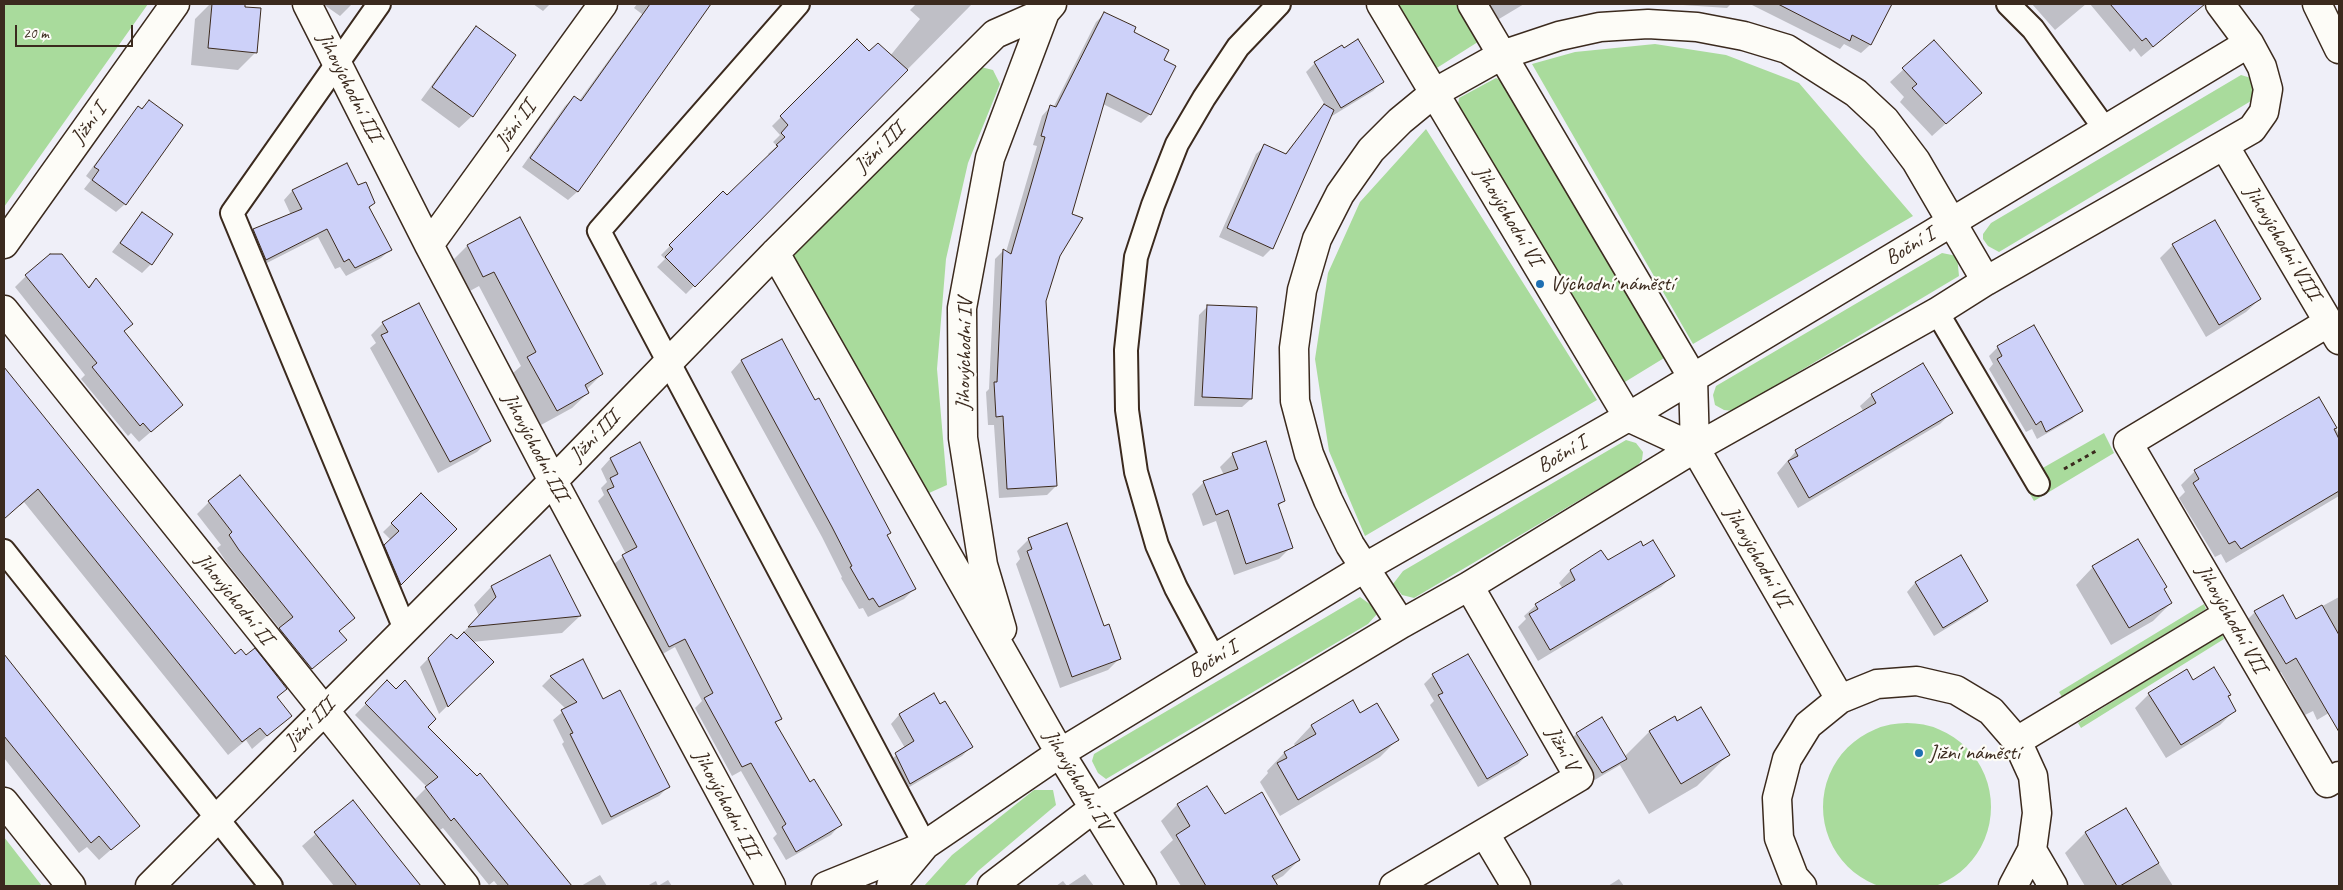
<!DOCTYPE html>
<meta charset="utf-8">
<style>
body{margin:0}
#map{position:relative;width:2343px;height:890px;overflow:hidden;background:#efeff8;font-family:Caveat,sans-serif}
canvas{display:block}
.frame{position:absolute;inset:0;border:5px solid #3b2a1e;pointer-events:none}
.scale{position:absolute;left:15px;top:25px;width:118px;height:22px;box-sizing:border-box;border:2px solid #3b2a1e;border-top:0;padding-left:6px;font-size:15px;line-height:18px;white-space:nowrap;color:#3b2a1e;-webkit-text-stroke:4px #fdfcf7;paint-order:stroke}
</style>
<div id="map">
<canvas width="2343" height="890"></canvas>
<div class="frame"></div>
<div class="scale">20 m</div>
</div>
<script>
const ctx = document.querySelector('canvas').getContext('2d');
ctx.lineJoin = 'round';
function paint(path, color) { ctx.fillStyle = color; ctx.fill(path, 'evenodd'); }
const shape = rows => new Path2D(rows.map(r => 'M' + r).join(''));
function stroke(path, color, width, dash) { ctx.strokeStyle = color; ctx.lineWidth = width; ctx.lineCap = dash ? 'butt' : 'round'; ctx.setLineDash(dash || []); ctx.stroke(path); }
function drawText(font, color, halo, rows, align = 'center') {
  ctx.font = font + ' Caveat,sans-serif'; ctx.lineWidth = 4.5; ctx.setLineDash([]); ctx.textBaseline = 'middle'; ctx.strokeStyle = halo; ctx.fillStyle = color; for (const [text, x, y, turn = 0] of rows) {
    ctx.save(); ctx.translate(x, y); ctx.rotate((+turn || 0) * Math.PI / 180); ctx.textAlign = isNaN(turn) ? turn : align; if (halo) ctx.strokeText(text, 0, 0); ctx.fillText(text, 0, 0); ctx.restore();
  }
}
paint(shape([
 [4,4,148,4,4,207],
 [1391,4,1459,4,1481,40,1432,71],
 [1655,44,1726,55,1799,83,1913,216,1693,344,1532,64,1575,52],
 [981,67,993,70,1000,84,968,163,946,259,937,369,947,485,929,493,919,489,790,253],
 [2241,75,2251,78,2257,87,2256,98,1999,252,1988,246,1983,239,1983,234,1991,223],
 [1496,78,1507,83,1669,355,1620,385,1457,111,1459,98],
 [1426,129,1597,400,1365,536,1329,451,1315,359,1328,273,1360,202],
 [1942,253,1957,256,1959,276,1733,411,1724,410,1715,405,1713,395,1716,386],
 [1961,332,2041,469,2104,433,2114,453,2034,501,1941,343],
 [1626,440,1636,443,1643,452,1642,460,1637,466,1414,598,1402,595,1393,584,1403,571],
 [1360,597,1371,605,1377,614,1368,624,1106,779,1098,773,1092,761,1094,754],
 [2204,604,2206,609,2062,697,2059,692],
 [2222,634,2224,639,2081,728,2078,723],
 '1823 807a84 84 0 1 1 168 0a84 84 0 1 1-168 0Z',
 [1034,790,1053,790,1056,805,978,871,964,886,924,886,952,855],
 [4,837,42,886,4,886]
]), '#a9db9c');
paint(shape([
 [210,4,244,5,256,52,238,70,191,65,195,19],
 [323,4,352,4,340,16],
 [533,4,550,4,543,11],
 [637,4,711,4,577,192,568,200,522,167,565,106,574,97,579,101,642,14,634,8],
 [916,4,972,4,686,294,657,267,665,259,661,255,723,193,727,196,770,156,768,154,777,146,773,142,780,135,772,126,857,41,869,53,890,56,920,19,910,10],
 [1484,4,1524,4,1494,22],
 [1668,4,1731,4,1727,8],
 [1750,4,1880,4,1888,8,1870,45,1861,53,1844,44,1840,49],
 [2032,4,2086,4,2055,30],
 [2090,4,2170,4,2184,21,2141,57,2134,48,2130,52],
 [1105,13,1133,33,1162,61,1150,114,1141,123,1103,104,1045,301,1056,486,1047,495,999,498,994,425,988,425,986,392,989,389,995,259,1003,251,1006,252,1037,146,1033,145,1042,116,1050,107,1053,108,1096,22],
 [477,28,472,116,459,128,421,100,464,41],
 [1933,42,1980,93,1932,136,1900,102,1904,97,1890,82],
 [1315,63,1382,82,1373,91,1332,116,1331,114,1272,248,1263,257,1219,237,1256,154,1265,146,1285,154,1325,105,1306,72],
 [149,102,125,204,116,212,84,189,91,180,86,176,130,117],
 [346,165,358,187,374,203,369,208,390,250,381,258,346,276,340,267,335,269,318,237,257,268,245,239,254,230,291,215,284,200,292,191],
 [142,213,151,264,142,273,112,252],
 [520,219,602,374,586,390,588,393,572,408,541,425,513,373,521,366,479,286,468,292,452,261,467,246],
 [2173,245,2260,299,2246,312,2206,337,2160,258],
 [26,276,87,288,96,279,131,324,123,332,182,405,139,442,131,433,128,436,81,379,85,375,15,287],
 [1208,306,1251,399,1242,407,1194,406,1199,315],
 [383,323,489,440,477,452,438,473,370,348,376,343,371,335],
 [2033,327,2081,410,2072,419,2037,439,2032,429,2026,432,1989,369,1993,364,1989,356,1998,347],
 [782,340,889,533,886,536,915,588,904,599,868,617,863,608,859,609,841,578,842,577,822,537,731,372,741,361],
 [8,374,234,656,246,657,286,689,276,698,290,716,252,749,246,740,228,755,24,502,20,506,4,481,4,378],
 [1872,395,1951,413,1940,424,1798,508,1777,473,1796,451,1864,412,1860,406],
 [2318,398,2339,434,2339,496,2226,563,2221,554,2215,557,2179,498,2185,492,2181,485,2195,471],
 [1265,443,1284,501,1277,507,1291,547,1279,559,1234,575,1216,521,1203,526,1192,494,1204,482,1224,475,1220,467,1233,454],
 [639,444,780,718,775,724,809,784,840,825,831,835,786,860,773,838,777,834,741,771,732,776,695,708,702,701,675,647,659,656,613,565,626,554,598,501,604,495,601,488,607,482,601,469,610,459],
 [421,495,455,529,392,592,376,555,391,540,383,532],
 [209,502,353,618,338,632,345,640,299,680,268,641,280,629,227,563,217,548,221,545,197,514],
 [1029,539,1104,627,1120,658,1108,670,1060,688,1016,564,1020,559,1017,551],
 [1643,547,1673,576,1661,587,1538,661,1518,627,1526,619,1524,616,1536,605,1563,589,1559,583,1570,571,1601,552,1607,562],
 [1961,556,1987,601,1978,609,1934,636,1907,592,1915,583],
 [550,557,580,616,562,633,472,642,492,662,439,714,420,667,451,635,456,640,479,616,474,605,491,587],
 [2093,567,2163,589,2171,603,2153,621,2111,645,2076,585],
 [2339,597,2339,707,2317,720,2313,711,2305,715,2281,672,2271,678,2240,627,2255,612,2295,621],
 [4,656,138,826,99,860,87,847,79,853,4,758],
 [582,660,603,700,668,787,659,796,602,825,562,744,564,742,553,720,566,709,542,686,551,677],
 [1433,675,1527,755,1518,764,1478,787,1430,705,1434,701,1424,684],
 [2193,681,2227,697,2235,710,2220,725,2166,758,2135,708,2149,694],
 [387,682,427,727,533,864,505,886,498,886,494,881,489,885,443,828,440,830,415,799,427,787,355,715],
 [933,695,971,747,962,756,901,792,887,763,905,748,891,724,899,715],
 [1352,702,1360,715,1398,739,1380,757,1280,816,1260,782,1268,773,1267,771,1284,753,1296,747,1294,744,1311,726],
 [1674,718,1677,723,1728,755,1697,786,1649,814,1620,765,1593,781,1568,743,1576,734,1601,719,1624,757,1649,732],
 [1207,787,1224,816,1299,860,1283,876,1274,881,1277,886,1181,886,1160,852,1173,840,1161,821,1177,805],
 [352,802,420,886,334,886,302,846],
 [2125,809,2173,886,2085,886,2065,853,2085,833],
 [1085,874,1094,886,1067,886],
 [600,875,607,886,581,886],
 [1619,879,1624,886,1608,886],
 [668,880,672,886,647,886,656,881,658,886],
 [1063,881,1067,886,1056,886]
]), '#0003');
const building = shape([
 [212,4,245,4,245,7,261,8,257,53,208,48,212,4],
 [650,4,711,4,578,192,530,158,574,96,581,101,650,4],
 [1778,4,1892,4,1871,45,1852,35,1850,41,1778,4],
 [2110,4,2205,4,2153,47,2146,38,2142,41,2110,4],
 [1104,12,1136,27,1134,32,1169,50,1164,60,1176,66,1151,115,1107,93,1072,214,1083,218,1060,256,1046,301,1057,486,1007,489,1003,416,996,417,994,382,997,382,1003,249,1011,254,1045,137,1041,136,1050,105,1056,107,1104,12],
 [476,26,516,55,473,117,432,87,476,26],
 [857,39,869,51,878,43,908,70,695,287,665,257,673,249,669,245,723,191,727,195,778,146,776,145,785,137,781,133,788,125,780,116,857,39],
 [1358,39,1384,82,1341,108,1314,62,1342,45,1344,48,1358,39],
 [1934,40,1982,93,1946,124,1912,88,1917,84,1902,68,1934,40],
 [149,100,183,125,126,205,92,180,99,170,94,167,138,106,142,109,149,100],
 [1324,104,1334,110,1273,249,1227,228,1264,144,1286,154,1324,104],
 [347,163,358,185,366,182,375,203,369,207,392,250,355,268,349,259,344,262,327,229,266,260,253,229,302,209,292,190,347,163],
 [142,212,173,234,152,265,120,243,142,212],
 [520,217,603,374,585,385,589,393,557,411,527,357,536,352,494,272,483,277,467,245,520,217],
 [2215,220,2261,299,2219,325,2172,244,2215,220],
 [50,254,62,254,89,288,96,278,133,324,124,331,183,405,151,432,143,423,140,426,92,367,97,363,25,275,50,254],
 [419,303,491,441,450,462,381,335,388,332,382,322,419,303],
 [1207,305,1257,307,1252,399,1202,397,1207,305],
 [2034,325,2083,411,2046,432,2041,421,2036,425,1997,359,2002,356,1997,346,2034,325],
 [782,339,815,400,819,398,891,533,887,535,916,589,879,607,873,598,869,600,850,567,852,566,832,527,741,360,782,339],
 [1923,363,1953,413,1809,498,1788,461,1798,456,1795,450,1876,403,1871,394,1923,363],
 [4,367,235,654,241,649,246,655,255,648,287,689,277,697,292,716,267,736,260,728,242,742,38,489,4,519,4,367],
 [2319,397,2337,428,2334,429,2339,439,2339,491,2241,549,2235,541,2229,544,2193,483,2199,479,2194,470,2319,397],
 [1266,441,1285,501,1278,504,1293,548,1246,564,1228,510,1216,515,1203,481,1238,469,1232,453,1266,441],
 [640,442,782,719,775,722,810,782,814,779,842,825,796,852,782,827,786,824,751,763,742,767,704,698,713,693,685,639,669,647,622,555,637,547,607,490,614,487,610,478,618,474,610,458,640,442],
 [240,475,355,618,339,631,347,640,312,669,279,628,293,617,239,550,229,535,232,532,208,501,240,475],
 [421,493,457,529,401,585,384,545,399,531,391,523,421,493],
 [1067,523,1104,626,1109,624,1121,659,1072,677,1027,551,1032,549,1028,538,1067,523],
 [2138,539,2167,587,2164,589,2172,603,2129,628,2092,566,2138,539],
 [1653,540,1675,576,1550,650,1529,614,1538,609,1535,604,1575,580,1570,570,1601,550,1608,560,1641,541,1643,546,1653,540],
 [550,555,581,616,468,627,496,597,491,586,550,555],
 [1961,555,1988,601,1943,628,1915,582,1961,555],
 [2283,595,2296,619,2322,605,2339,635,2339,732,2296,658,2286,664,2254,611,2283,595],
 [464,632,494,662,448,707,428,658,451,634,457,639,464,632],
 [4,654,140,826,111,850,99,836,91,843,4,736,4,654],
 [1468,654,1528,755,1487,779,1438,695,1443,693,1432,674,1468,654],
 [583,659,603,699,620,690,670,787,611,817,570,734,573,733,561,710,577,702,550,676,583,659],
 [2214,667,2231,695,2228,696,2236,711,2181,745,2148,693,2187,669,2193,680,2214,667],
 [387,680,396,689,405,680,436,719,428,727,477,776,480,773,572,886,509,886,454,818,451,821,425,787,438,777,365,703,387,680],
 [934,693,940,704,945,701,973,747,910,784,895,753,914,741,899,714,934,693],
 [1353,700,1360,713,1377,703,1399,740,1298,800,1277,763,1287,758,1284,752,1316,734,1311,725,1353,700],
 [1701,707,1730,755,1681,784,1649,731,1675,716,1677,721,1701,707],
 [1602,717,1627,759,1602,773,1576,733,1602,717],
 [1207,786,1225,814,1262,792,1300,860,1272,876,1278,886,1206,886,1176,835,1190,826,1177,804,1207,786],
 [353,800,393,851,421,886,357,886,314,832,353,800],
 [2126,808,2159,863,2120,886,2117,886,2085,832,2126,808]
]);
paint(building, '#cdd1f9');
stroke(building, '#3b2a1e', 1);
const lane = shape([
 [379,4,232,213,405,629],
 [798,4,599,231,925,845],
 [2008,4,2033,29,2105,129],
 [1937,312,2038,484],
 [4,551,271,886],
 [1214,659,1176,588,1157,545,1136,472,1127,410,1126,350,1136,257,1153,205,1177,144,1204,98,1238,47,1279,4]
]);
const street = shape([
 [307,4,429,245,553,481,771,886],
 [1381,4,1628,417,1695,448],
 [1472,4,1693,378,1695,448,1840,699],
 [2224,145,2339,340],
 [4,244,175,4],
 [429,245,603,4],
 [775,253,1060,753,1142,886],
 [4,310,465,886],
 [2329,322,2128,443,2327,783,2339,776],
 [1401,624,1350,545,1328,500,1309,454,1295,401,1294,348,1302,290,1317,239,1340,194,1371,150,1400,121,1434,93,1502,55,1559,36,1600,27,1648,24,1697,27,1744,36,1787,49,1856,93,1885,120,1916,161,1986,281],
 [1002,629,983,565,963,438,962,308,990,158,1045,12],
 [2017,741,2228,614],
 [4,802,71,886],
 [1485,834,1516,886],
 [2032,850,2053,886],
 [150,886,553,481,775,253,995,34,1045,12,1052,4],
 [826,886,922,847],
 [891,886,925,845,1060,753,1364,568,1628,417,2249,43],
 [992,886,1094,808,1401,624,1469,586,1695,448,1937,312,1986,281,2252,129,2264,112,2268,89,2262,67,2249,43,2220,4],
 [1394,886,1579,777,1469,586],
 [1802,886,1794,877,1779,838,1777,798,1787,759,1808,725,1840,699,1877,684,1917,681,1956,690,1991,711,2017,741,2033,776,2037,813,2032,850,2013,886]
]);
const secondary = shape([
 [2317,4,2339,49]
]);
stroke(lane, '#3b2a1e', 26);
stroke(street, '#3b2a1e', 31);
stroke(secondary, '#3b2a1e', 31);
stroke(shape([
 [2064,469,2096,451]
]), '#3b2a1e', 3, [4, 4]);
stroke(lane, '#fdfcf7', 22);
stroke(street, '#fdfcf7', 28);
stroke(secondary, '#fdfcf7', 28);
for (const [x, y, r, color] of [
 [1540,284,5,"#1f6fb2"],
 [1919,753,5,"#1f6fb2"]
]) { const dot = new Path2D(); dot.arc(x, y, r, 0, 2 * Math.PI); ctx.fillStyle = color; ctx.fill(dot); stroke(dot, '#fdfcf7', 2); }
drawText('21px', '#3b2a1e', '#fdfcf7', [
 ["Jihovýchodní III",349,87,63],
 ["Jižní I",89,124,-54],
 ["Jižní II",516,125,-54],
 ["Jižní III",880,148,-45],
 ["Jihovýchodní VI",1508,216,59],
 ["Jihovýchodní VIII",2282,243,59],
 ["Boční I",1910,247,-31],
 ["Jihovýchodní IV",965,354,-89],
 ["Jižní III",595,437,-46],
 ["Jihovýchodní III",535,447,62],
 ["Boční I",1562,455,-30],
 ["Jihovýchodní VI",1757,557,60],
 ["Jihovýchodní II",234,599,51],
 ["Jihovýchodní VII",2231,619,60],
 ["Boční I",1213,660,-31],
 ["Jižní III",310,724,-45],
 ["Jižní V",1562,749,61],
 ["Jihovýchodní IV",1077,780,59],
 ["Jihovýchodní III",726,804,62]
]);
drawText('21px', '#3b2a1e', '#fdfcf7', [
 ["Východní náměstí",1550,284],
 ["Jižní náměstí",1929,753]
], 'left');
</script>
